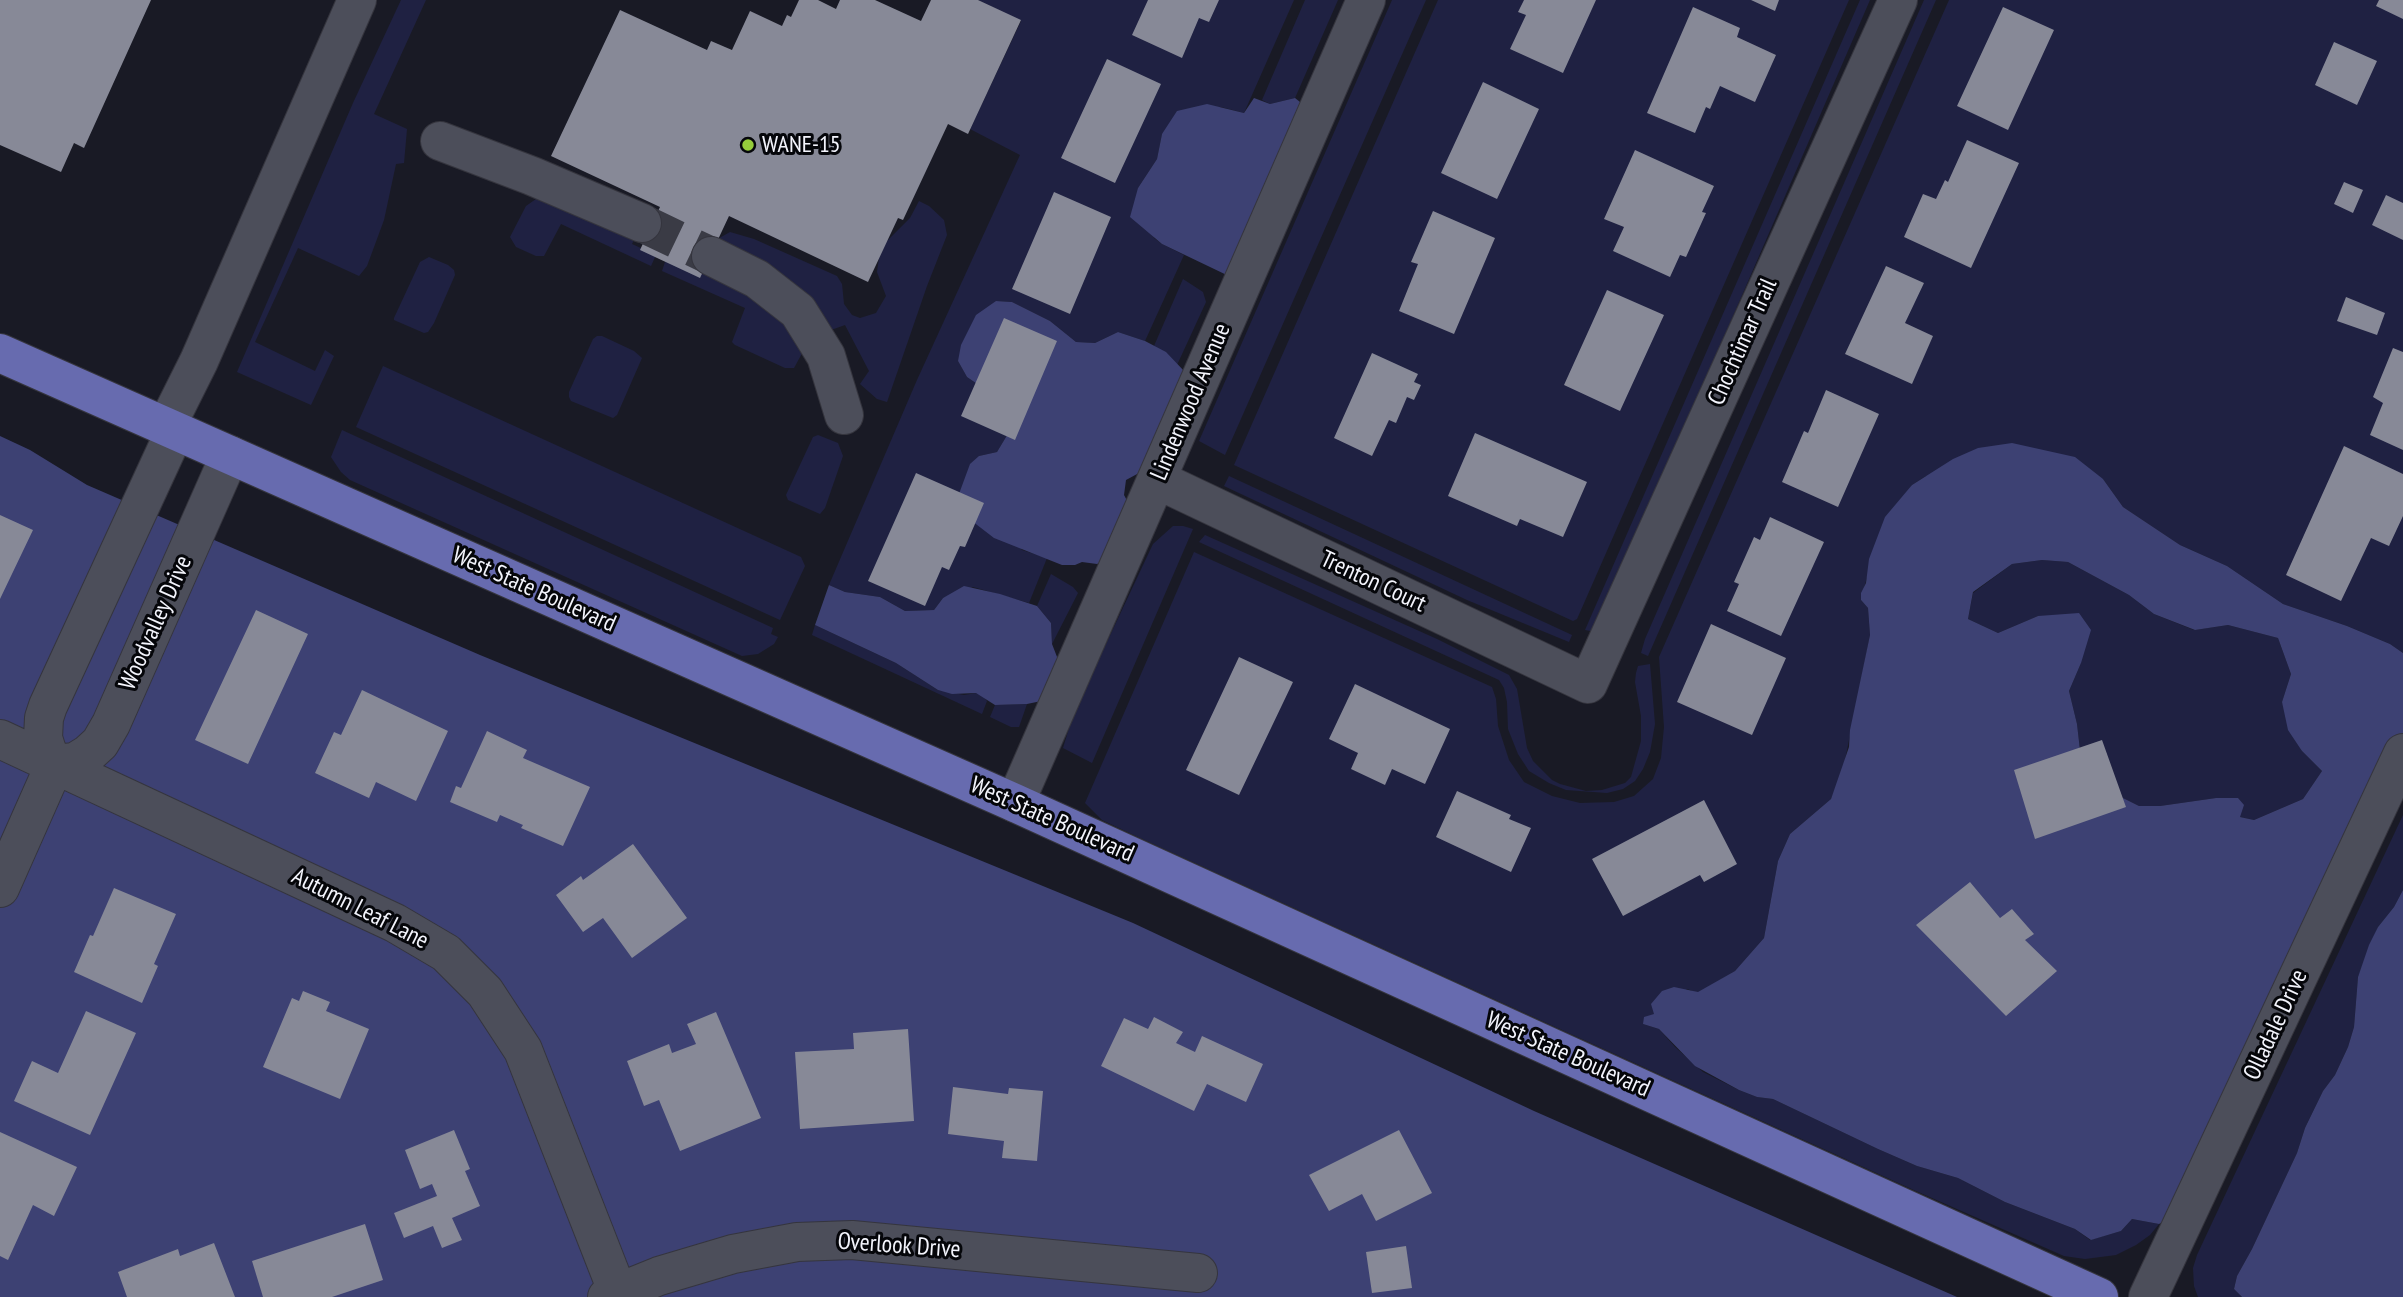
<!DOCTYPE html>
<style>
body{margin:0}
canvas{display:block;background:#191a25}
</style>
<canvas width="2403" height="1297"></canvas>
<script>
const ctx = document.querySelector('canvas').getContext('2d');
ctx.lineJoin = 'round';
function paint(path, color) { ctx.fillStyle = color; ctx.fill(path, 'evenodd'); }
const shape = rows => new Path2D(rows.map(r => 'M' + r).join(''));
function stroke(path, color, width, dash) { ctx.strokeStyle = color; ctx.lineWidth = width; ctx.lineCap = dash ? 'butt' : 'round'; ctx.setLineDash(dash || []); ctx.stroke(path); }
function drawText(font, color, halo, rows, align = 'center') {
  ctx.font = font + ' "PT Sans Narrow",sans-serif'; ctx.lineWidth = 6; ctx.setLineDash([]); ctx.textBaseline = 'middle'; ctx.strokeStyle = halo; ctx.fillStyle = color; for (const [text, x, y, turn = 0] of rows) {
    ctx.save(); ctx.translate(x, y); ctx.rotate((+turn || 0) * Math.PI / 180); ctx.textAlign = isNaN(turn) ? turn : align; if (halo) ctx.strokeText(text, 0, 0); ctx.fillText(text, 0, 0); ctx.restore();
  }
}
paint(shape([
 [401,0,426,0,374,114,407,129,404,163,396,164,384,220,367,266,359,276,298,248,255,342,315,371,325,350,334,356,311,405,237,372,353,103],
 [978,0,1294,0,1244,113,1221,107,1162,134,1157,159,1138,188,1154,238,1162,244,1184,255,1145,341,1118,332,1095,343,1076,342,1050,321,1012,302,996,301,958,361,967,377,989,392,1009,432,997,452,979,456,1022,550,1047,558,1029,603,973,587,943,598,934,610,905,611,880,597,845,592,829,585,917,380,1020,155,970,129,1021,21],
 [1305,0,1338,0,1295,98,1270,104,1262,100],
 [1392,0,1426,0,1225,455,1199,441],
 [1438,0,1849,0,1577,619,1573,621,1234,465],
 [1860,0,1870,0,1596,632,1585,630],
 [1924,0,1936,0,1648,656,1641,653,1645,639],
 [1949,0,2403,0,2403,653,2390,644,2347,626,2283,604,2227,566,2180,545,2123,507,2103,479,1926,476,1912,485,1868,573,1861,600,1868,608,1870,635,1843,770,1831,799,1790,834,1778,861,1764,938,1735,971,1698,993,1687,989,1643,1024,1659,1029,1675,1047,1703,1072,1739,1090,1757,1097,1773,1099,1878,1149,1917,1166,1958,1178,2005,1202,2075,1229,2090,1240,2121,1231,2132,1219,2159,1224,2150,1235,2136,1245,2116,1255,2085,1259,2064,1256,1916,1191,1140,838,1102,820,1085,803,1194,552,1492,687,1496,699,1498,726,1509,760,1524,782,1552,796,1580,803,1614,802,1634,796,1653,779,1661,758,1664,727,1659,657],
 [549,196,637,233,632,244,656,255,651,266,561,224,544,256,536,256,516,247,510,237,526,206,536,199],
 [919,201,929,206,944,220,947,235,927,286,887,402,877,399,860,384,869,371,845,325,831,330,714,241,730,232,754,239,837,276,842,284,844,304,852,315,860,318,876,313,886,296,877,272,879,258,886,242,910,218],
 [429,257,448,265,454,270,455,275,434,323,428,332,424,333,394,320,394,318,420,262],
 [666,259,695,260,775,308,806,346,794,368,785,368,735,345,732,342,745,308,662,271],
 [1183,279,1203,292,1206,302,1177,365,1154,346],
 [597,336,602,336,634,351,642,358,617,415,613,418,571,401,569,397,569,392,593,339],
 [383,366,801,557,805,566,780,620,356,427],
 [342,430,773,628,771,634,778,637,774,644,758,654,742,656,350,480,341,472,331,457],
 [818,435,838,443,843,456,825,508,820,514,788,500,786,495,813,437],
 [1229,476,1572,635,1569,642,1467,600,1224,486],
 [1173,526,1183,526,1193,529,1092,763,1063,748,1074,712,1153,544],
 [1205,535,1437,639,1509,675,1517,689,1527,748,1533,761,1552,780,1560,784,1586,791,1602,790,1625,783,1631,777,1641,741,1641,716,1635,682,1636,673,1638,666,1650,664,1655,724,1650,752,1643,769,1635,781,1623,789,1607,793,1566,790,1549,783,1529,771,1518,754,1508,729,1507,702,1504,688,1499,680,1199,542],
 [2042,560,2068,562,2129,595,2154,614,2194,630,2228,625,2278,638,2291,674,2282,702,2302,751,2322,771,2303,799,2254,820,2240,817,2238,798,2216,798,2160,806,2139,806,2101,787,2081,759,2077,724,2069,691,2081,663,2038,616,1998,633,1968,619,1973,593,2012,564],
 [1051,574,1073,587,1078,593,1052,644,1051,623,1037,606],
 [815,625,896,663,938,690,964,695,976,693,982,695,987,701,982,714,812,635],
 [1027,704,1019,727,1011,727,990,717,995,705],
 [2403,815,2403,890,2394,907,2378,927,2358,977,2354,1027,2348,1047,2335,1075,2323,1091,2305,1128,2297,1153,2252,1249,2237,1276,2234,1289,2242,1297,2198,1297,2194,1286,2193,1268,2197,1255]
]), '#1f2142');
paint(shape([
 [1254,98,1270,104,1295,98,1305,106,1233,278,1162,244,1130,217,1138,188,1157,159,1162,134,1177,111,1207,104,1244,113],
 [996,301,1012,302,1050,321,1076,342,1095,343,1118,332,1145,341,1166,352,1184,371,1152,466,1126,480,1124,495,1131,508,1104,561,1097,564,1082,562,1075,565,1062,565,994,538,959,511,956,502,970,464,979,456,997,452,1009,432,989,392,967,377,958,361,961,345,976,315],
 [0,436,30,450,87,485,480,655,1133,923,1534,1111,1957,1297,0,1297],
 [2012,443,2075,457,2103,479,2123,507,2180,545,2227,566,2283,604,2347,626,2390,644,2403,653,2403,782,2172,1217,2159,1224,2132,1219,2121,1231,2091,1240,2075,1229,2005,1202,1958,1178,1917,1166,1878,1149,1773,1099,1757,1097,1739,1090,1695,1066,1659,1029,1643,1024,1644,1017,1654,1014,1651,1004,1662,991,1674,987,1698,992,1735,971,1764,938,1778,861,1790,834,1831,799,1849,747,1850,730,1870,635,1868,608,1861,600,1861,593,1866,583,1869,559,1885,517,1912,485,1953,459,1978,448],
 [2042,560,2068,562,2129,595,2154,614,2195,630,2228,625,2278,638,2291,674,2282,702,2288,730,2302,751,2322,771,2303,799,2254,820,2240,817,2244,805,2238,798,2216,798,2160,806,2139,806,2101,787,2081,759,2077,724,2069,691,2081,663,2091,630,2079,613,2038,616,1998,633,1968,619,1973,592,2012,564],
 [829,585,845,592,880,597,905,611,934,610,943,598,964,586,1000,594,1037,606,1051,623,1052,644,1059,662,1046,700,1027,704,995,705,976,693,952,694,938,690,896,663,815,625],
 [2403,890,2403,1297,2242,1297,2234,1289,2237,1276,2252,1249,2297,1153,2305,1128,2323,1091,2335,1075,2348,1047,2354,1027,2358,977,2369,945,2378,927,2394,907]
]), '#3d4173');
paint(shape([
 [0,0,151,0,84,148,74,143,61,172,0,145],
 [799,0,818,0,836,9,840,0,875,0,921,21,931,0,978,0,1021,20,968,134,948,124,903,220,898,218,868,282,729,216,700,278,640,250,660,207,551,156,620,10,707,50,711,41,732,50,750,11,782,26,787,15,791,17],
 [1148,0,1219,0,1209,22,1199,18,1182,58,1132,35],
 [1524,0,1596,0,1563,73,1510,49,1526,15,1518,12],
 [1751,0,1779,0,1775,11],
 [2379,0,2403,0,2403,19,2376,6],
 [1693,7,1740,28,1737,37,1776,55,1755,102,1720,86,1710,109,1706,107,1695,133,1647,113],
 [2003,7,2054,30,2008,130,1957,106],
 [2334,42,2377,61,2357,105,2315,85],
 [1107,59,1161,84,1115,183,1061,158],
 [1483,82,1539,109,1497,199,1441,173],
 [1967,140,2019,163,1971,268,1904,237,1923,194,1936,199,1945,180,1948,182],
 [1635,150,1714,186,1702,212,1706,213,1686,257,1680,255,1670,277,1613,251,1624,227,1604,219],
 [2344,182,2363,190,2353,213,2334,204],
 [1054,192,1111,217,1070,314,1012,289],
 [2386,195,2403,203,2403,240,2372,225],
 [1433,211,1495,238,1454,334,1399,311,1418,264,1411,262],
 [1886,266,1924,283,1905,323,1933,336,1912,384,1845,354],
 [1607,290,1664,315,1620,411,1564,385],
 [2346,297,2385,313,2377,335,2337,321],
 [1004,318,1057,341,1015,440,961,416],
 [2393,348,2403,352,2403,450,2370,435,2383,403,2373,397],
 [1372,353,1418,374,1414,382,1421,385,1414,400,1407,397,1396,423,1389,420,1372,456,1334,438],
 [1826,390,1879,414,1838,507,1782,482,1804,431,1808,433],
 [1475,433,1587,482,1563,537,1520,519,1517,526,1448,496],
 [2344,446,2403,474,2403,516,2389,546,2371,538,2341,601,2286,575],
 [916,473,984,503,965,547,960,546,949,570,942,567,925,606,868,581],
 [0,515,33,530,0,599],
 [1770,517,1824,542,1781,636,1727,611,1739,584,1734,582,1754,537,1760,540],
 [256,610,308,634,248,764,195,740],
 [1711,624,1786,658,1752,735,1677,702],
 [1239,657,1293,682,1239,795,1186,770],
 [1355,684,1450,729,1425,784,1392,769,1385,785,1351,769,1358,753,1329,739],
 [362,690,448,731,416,801,376,782,369,798,315,773,334,732,341,735],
 [487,731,527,750,523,758,590,787,563,846,521,828,523,825,500,815,497,822,450,802,456,786,461,788],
 [2102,740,2126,807,2035,839,2014,770],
 [1457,791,1511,815,1509,819,1531,828,1511,872,1436,837],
 [1704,800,1737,864,1704,882,1700,875,1623,916,1592,859],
 [633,844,687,918,632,958,603,918,583,932,556,895,581,876,583,880],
 [1970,882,2000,918,2012,909,2034,934,2025,940,2057,971,2006,1016,1916,925],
 [114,888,176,914,154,964,158,966,142,1003,74,972,90,935,93,936],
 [303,991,330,1002,326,1011,369,1029,340,1099,263,1067,292,998,299,1001],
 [86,1011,136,1033,90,1135,14,1101,32,1061,58,1073],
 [716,1012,761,1118,680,1151,659,1100,644,1106,627,1061,669,1044,672,1053,696,1044,687,1024],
 [1154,1017,1183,1032,1176,1043,1195,1052,1202,1036,1263,1064,1246,1102,1207,1084,1194,1111,1101,1066,1124,1018,1148,1029],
 [908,1029,914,1121,800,1129,795,1052,854,1049,853,1033],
 [953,1087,1008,1094,1009,1088,1043,1091,1037,1161,1002,1158,1004,1141,948,1134],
 [454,1130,470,1169,465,1171,480,1206,452,1218,462,1240,442,1248,433,1226,404,1238,394,1213,437,1196,432,1184,420,1189,405,1150],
 [1399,1130,1432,1193,1376,1221,1362,1194,1329,1211,1309,1175],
 [0,1132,77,1167,54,1216,33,1205,8,1260,0,1256],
 [365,1224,383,1280,332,1297,263,1297,252,1261],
 [214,1243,235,1297,127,1297,118,1272,178,1249,180,1256],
 [1406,1246,1412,1288,1372,1293,1366,1252]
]), '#878997');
stroke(shape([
 [642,223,711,256]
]), '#3a3b45', 38, [38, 19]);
const minor = shape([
 [440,141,532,176,642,223],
 [711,256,757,279,798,311,826,356,844,415],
 [166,427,199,361,357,0],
 [175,431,48,706,44,718,43,738,49,757,55,764,75,762,88,754,100,743,111,724,230,455],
 [1158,480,1588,684,1898,0],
 [0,739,395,923,446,953,485,992,523,1050,618,1293],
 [1015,803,1366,0],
 [0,888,55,764],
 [607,1297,659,1276,733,1254,797,1242,852,1240,1198,1273],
 [2148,1297,2403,753]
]);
const major = shape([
 [0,353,1015,803,2099,1297]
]);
stroke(minor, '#35353e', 40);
stroke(major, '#35353e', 40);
stroke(minor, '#4c4e5a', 38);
stroke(major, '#676baf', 38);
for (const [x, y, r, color] of [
 [748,145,7,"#95cc3b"]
]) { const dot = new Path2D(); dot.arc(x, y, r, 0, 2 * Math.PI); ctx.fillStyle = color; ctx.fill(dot); stroke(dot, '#05060a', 2.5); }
drawText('24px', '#f3f4fc', '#05060a', [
 ["WANE-15",762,145]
], 'left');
drawText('24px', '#f3f4fc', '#05060a', [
 ["Chochtimar Trail",1743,342,-66],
 ["Lindenwood Avenue",1191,402,-67],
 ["Trenton Court",1373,582,25],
 ["West State Boulevard",534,590,24],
 ["Woodvalley Drive",156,623,-66],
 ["West State Boulevard",1052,820,24],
 ["Autumn Leaf Lane",360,909,27],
 ["Olladale Drive",2276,1025,-65],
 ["West State Boulevard",1568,1055,24],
 ["Overlook Drive",899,1246,4]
]);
</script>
